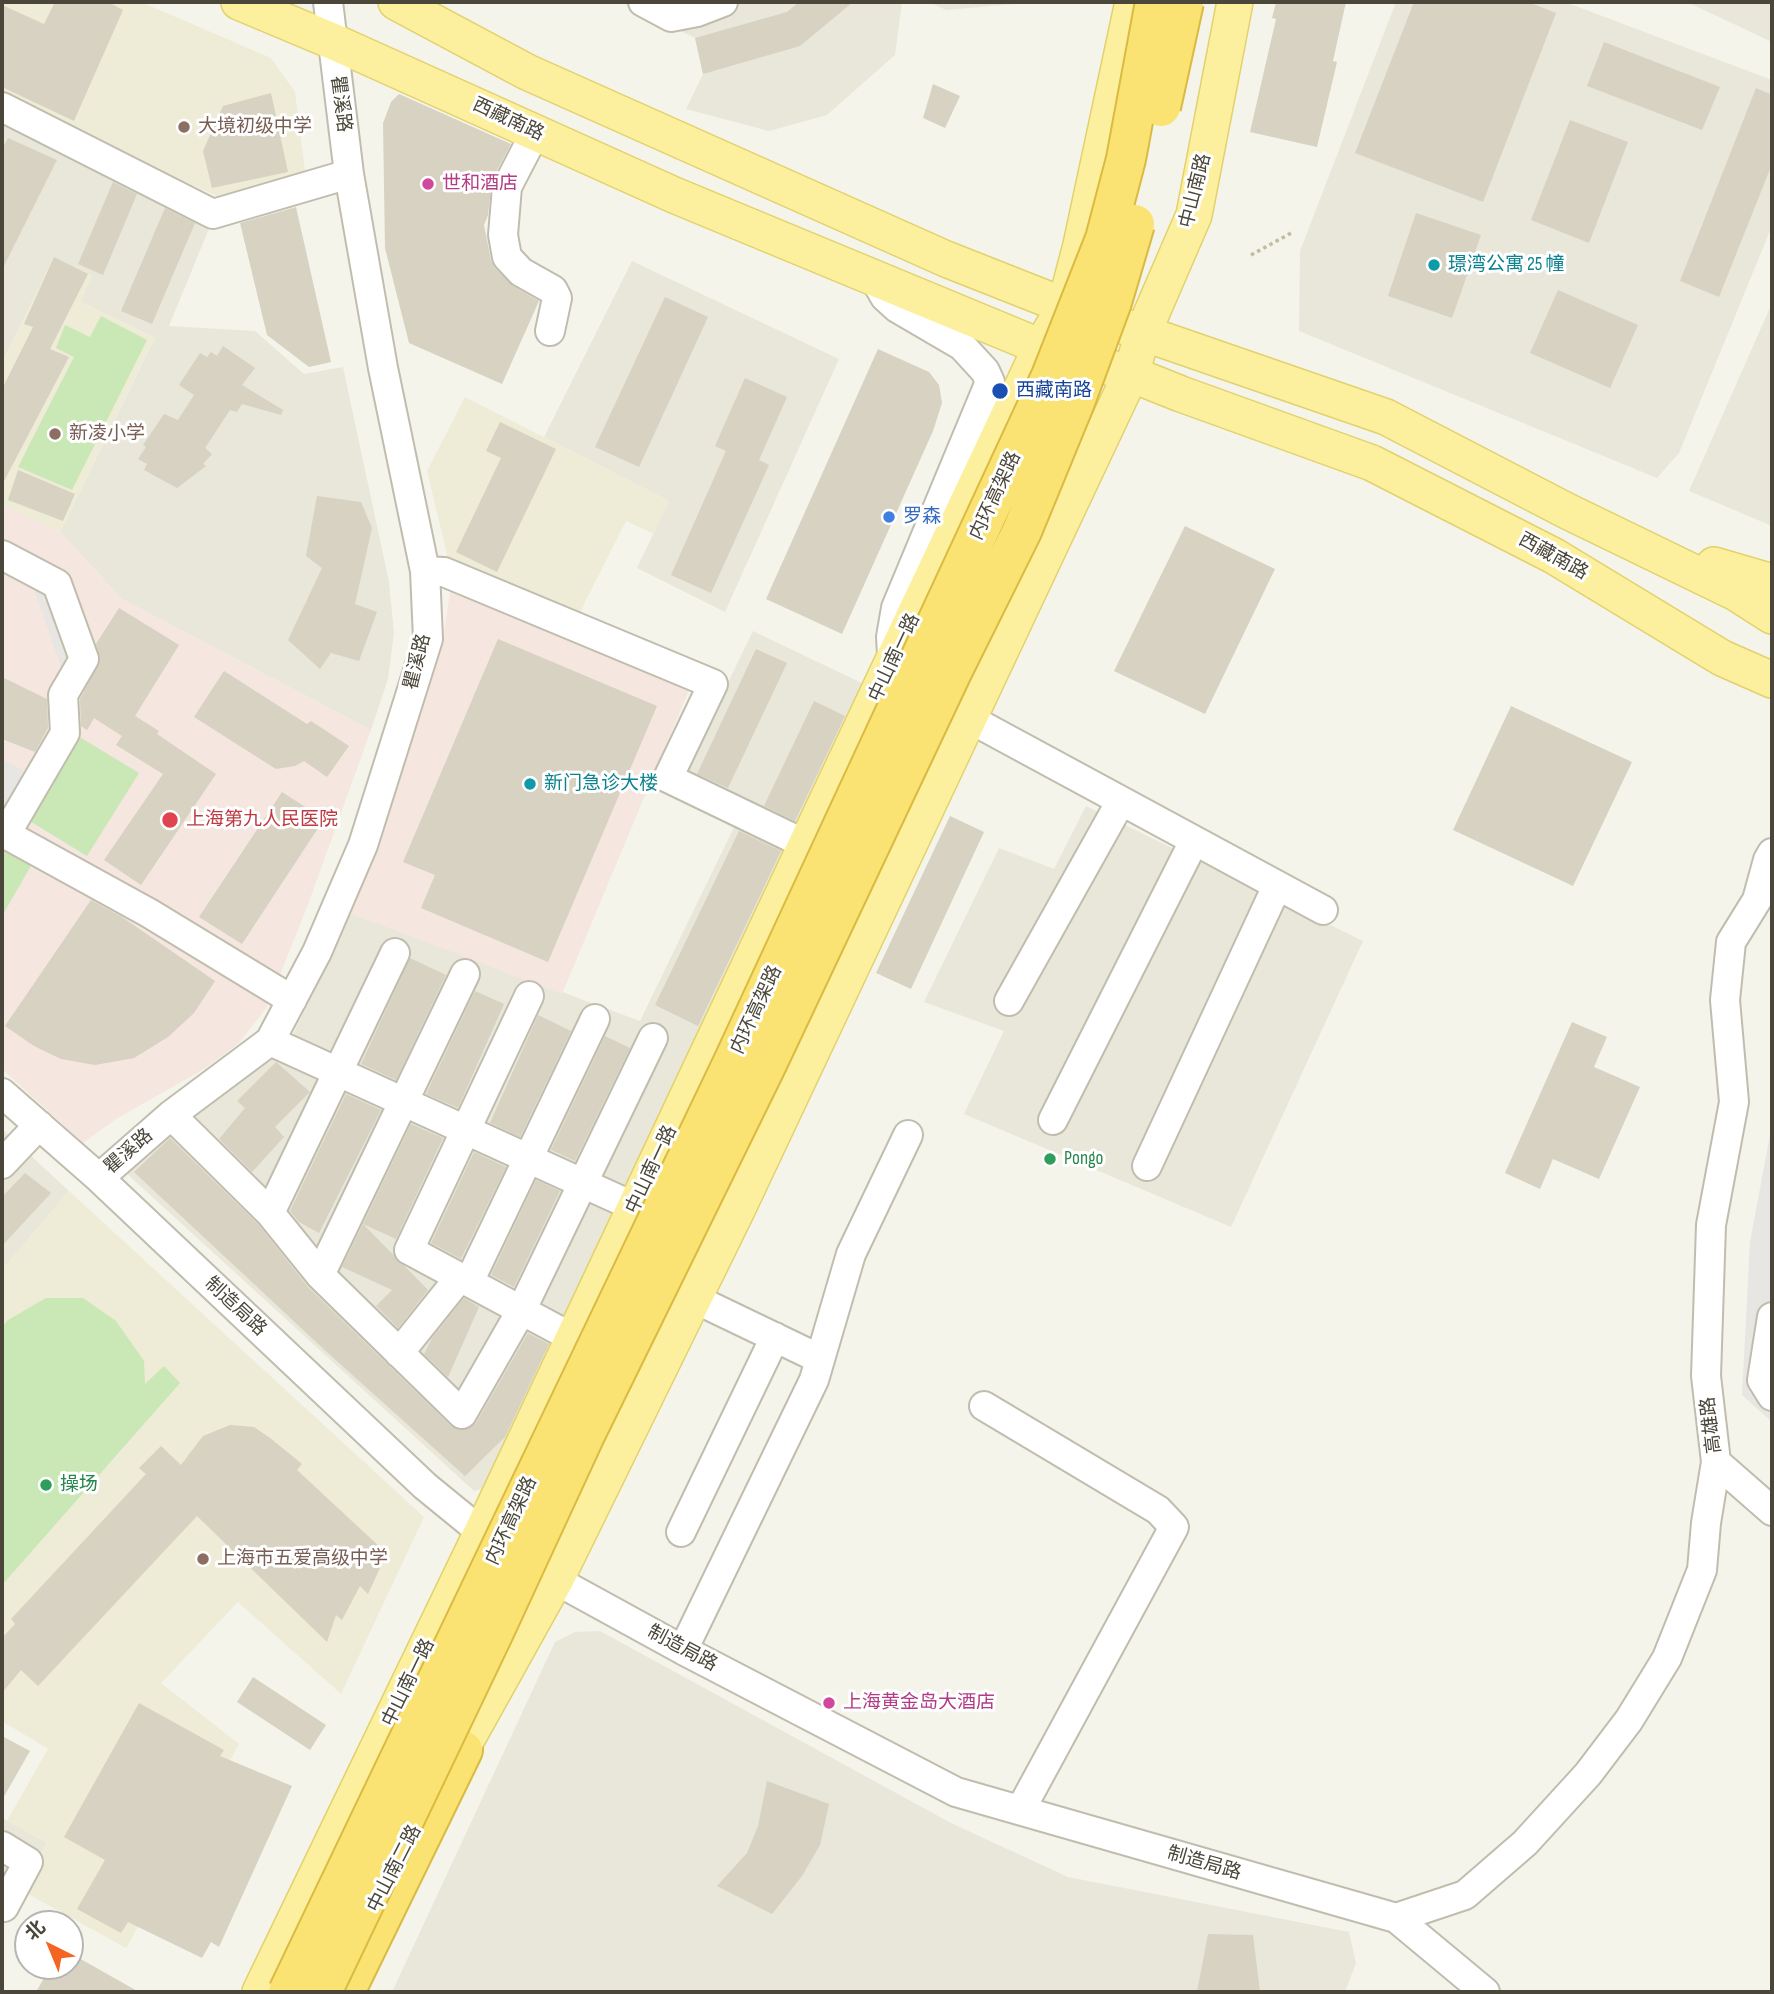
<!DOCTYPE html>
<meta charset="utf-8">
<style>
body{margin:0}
#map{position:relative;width:1774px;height:1994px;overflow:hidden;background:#f5f4eb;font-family:"Sofia Sans Condensed","Noto Sans SC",sans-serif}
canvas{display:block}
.frame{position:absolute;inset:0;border:4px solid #4a4639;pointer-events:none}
.north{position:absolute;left:14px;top:1910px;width:70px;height:70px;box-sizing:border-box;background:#fff;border:2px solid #b7b5b0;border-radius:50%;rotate:317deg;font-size:19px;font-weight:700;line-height:28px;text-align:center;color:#4a4639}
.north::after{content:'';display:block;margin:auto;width:24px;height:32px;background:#f46423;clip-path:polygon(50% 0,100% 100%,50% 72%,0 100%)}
</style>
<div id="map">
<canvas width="1774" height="1994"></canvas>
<div class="frame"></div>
<div class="north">北</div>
</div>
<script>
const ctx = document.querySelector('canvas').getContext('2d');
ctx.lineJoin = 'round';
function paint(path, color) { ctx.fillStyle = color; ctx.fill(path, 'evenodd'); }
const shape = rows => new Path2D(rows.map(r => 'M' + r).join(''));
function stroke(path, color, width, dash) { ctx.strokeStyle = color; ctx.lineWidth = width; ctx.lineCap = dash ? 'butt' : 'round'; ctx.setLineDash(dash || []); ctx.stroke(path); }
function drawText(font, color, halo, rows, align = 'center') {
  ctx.font = font + ' "Sofia Sans Condensed","Noto Sans SC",sans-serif'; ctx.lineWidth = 6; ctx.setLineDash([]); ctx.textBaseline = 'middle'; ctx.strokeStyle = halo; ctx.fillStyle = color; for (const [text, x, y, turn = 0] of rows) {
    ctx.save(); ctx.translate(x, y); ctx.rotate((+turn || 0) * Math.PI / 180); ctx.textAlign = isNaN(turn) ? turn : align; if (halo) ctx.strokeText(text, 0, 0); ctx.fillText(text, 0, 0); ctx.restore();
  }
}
paint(shape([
 [621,2,902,2,895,55,827,115,769,131,686,109,703,74,695,38],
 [929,2,1037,2,946,10],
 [1396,2,1565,2,1772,80,1772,226,1679,453,1657,478,1299,331,1300,251],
 [1687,2,1772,2,1772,42],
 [2,118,213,219,169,326,255,331,304,374,343,367,389,582,394,633,388,679,371,730,122,599,60,532,155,338,81,302,54,257,2,363],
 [632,261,839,359,725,612,637,568,669,501,544,437],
 [1772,303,1772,526,1689,491],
 [753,631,868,686,493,1485,474,1491,125,1172,179,1121,289,1043,350,913,640,1021,735,825,673,796],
 [1086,806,1363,941,1231,1227,964,1114,1004,1031,924,1002,999,848,1054,869],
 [2,1129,69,1191,2,1270],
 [600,1631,951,1823,1068,1877,1349,1932,1356,1963,1345,1992,392,1992,555,1642,575,1632],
 [2,1818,47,1843,2,1926]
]), '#e9e7da');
paint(shape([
 [2,2,141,2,271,58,295,92,305,171,222,198,134,160,2,94],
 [54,257,92,276,81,302,155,338,60,532,2,505,2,363],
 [465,397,669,501,654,534,626,521,576,620,449,563,427,471],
 [69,1191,424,1517,341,1694,238,1602,161,1683,239,1744,126,1948,21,1890,47,1843,7,1821,48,1749,2,1721,2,1270]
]), '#eeebd6');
paint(shape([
 [2,505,60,532,122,599,371,730,306,910,267,1007,239,1043,204,1069,116,1119,83,1143,2,1069],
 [450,592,689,690,562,994,350,913,389,812,441,651]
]), '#f5e6e0');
paint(shape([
 [101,316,147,340,72,490,18,467,74,357,56,348,65,325,90,337],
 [73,733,139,773,87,856,28,820],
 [2,846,32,864,2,916],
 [46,1298,83,1298,116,1321,144,1361,145,1384,164,1366,180,1383,2,1585,2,1327,8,1320]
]), '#c9e8b6');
paint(shape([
 [31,581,47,585,76,669,63,673],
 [2,759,24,771,2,811],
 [1772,1124,1772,1422,1742,1395,1750,1242]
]), '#e7e6e2');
paint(shape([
 [55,2,108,2,123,10,74,121,2,87,2,5,44,24],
 [799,2,853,2,800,46,703,74,695,38,787,12],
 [1276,2,1346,2,1333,61,1337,62,1317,147,1250,132,1276,19,1272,18],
 [1414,2,1528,2,1556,13,1483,202,1355,153],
 [1604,42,1720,87,1702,130,1587,86],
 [933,84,960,96,945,128,923,118],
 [1756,88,1772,95,1772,164,1719,297,1680,281],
 [271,93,288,172,212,188,203,151,223,106],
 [399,94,511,144,492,180,488,215,484,225,491,260,495,268,513,286,539,301,502,384,409,343,385,248,383,123,391,102],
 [1570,120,1628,142,1589,243,1531,220],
 [8,138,57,160,2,270,2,149],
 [113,182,137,194,103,275,78,264],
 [296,207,331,362,309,367,267,335,240,223],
 [165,208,195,223,152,324,121,311],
 [1416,213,1481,235,1452,318,1388,296],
 [54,257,88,274,50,349,69,357,2,485,2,389,33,327,24,324],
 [1558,290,1638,325,1610,388,1530,353],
 [665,297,708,317,639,467,595,447],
 [223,346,255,368,242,385,283,410,281,415,242,404,237,412,230,410,205,448,212,454,203,464,206,466,177,488,144,470,147,464,138,459,146,447,143,445,164,414,178,420,194,395,179,385,200,353,207,357,211,352,217,356],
 [878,349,929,372,939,385,942,403,933,431,842,634,766,599],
 [745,378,787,397,759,460,769,465,711,593,671,575,726,451,715,446],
 [500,422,556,449,497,572,456,552,501,458,486,451],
 [18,470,75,494,63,521,8,500],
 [317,496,361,502,372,528,355,604,377,612,359,661,331,653,320,669,288,640,322,568,306,556],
 [1185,526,1275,569,1205,714,1114,671],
 [119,608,179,645,135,716,159,731,157,734,216,774,141,885,104,860,163,774,116,745,122,736,94,718,87,730,81,726,80,699,100,661,96,644],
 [498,639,657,706,548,962,421,908,435,875,403,862],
 [756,649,787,663,728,788,697,774],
 [224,671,307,724,311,721,349,746,327,777,304,761,295,766,276,769,194,717],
 [2,677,47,699,48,728,35,752,2,739],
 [814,701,845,716,795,821,764,806],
 [1511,706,1632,762,1573,886,1453,830],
 [282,792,324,819,242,944,199,917],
 [950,816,984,832,911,989,876,973],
 [739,831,781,851,698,1026,655,1005],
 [91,900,122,917,215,981,194,1013,168,1037,134,1058,95,1065,61,1059,34,1046,5,1026],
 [410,958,446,975,396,1080,361,1064],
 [475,991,504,1004,458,1108,426,1094],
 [538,1015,571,1031,520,1137,490,1123],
 [1572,1022,1607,1037,1594,1067,1640,1087,1599,1179,1553,1159,1540,1189,1505,1173],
 [605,1036,630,1048,575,1161,551,1150],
 [276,1062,310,1092,275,1127,284,1137,252,1172,219,1139,245,1108,237,1101],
 [346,1094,381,1110,319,1233,299,1222,290,1211],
 [411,1124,443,1138,396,1239,363,1224],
 [170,1138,258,1224,308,1287,451,1426,460,1430,468,1429,476,1423,528,1333,549,1344,505,1437,465,1476,329,1354,134,1172],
 [474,1152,506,1167,461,1259,431,1243],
 [25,1173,51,1193,2,1246,2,1197],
 [536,1180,560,1191,514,1287,491,1275],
 [363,1224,428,1290,398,1328,376,1306,392,1290,342,1267],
 [464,1298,479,1307,448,1377,424,1354,432,1338],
 [230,1425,254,1427,270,1438,302,1464,297,1470,382,1549,379,1552,385,1557,368,1594,360,1586,342,1620,336,1615,327,1642,197,1516,38,1686,21,1670,2,1693,2,1638,15,1624,11,1619,146,1474,139,1468,161,1446,181,1465,203,1436],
 [253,1677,326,1725,310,1750,237,1702],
 [139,1703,224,1750,220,1756,292,1786,219,1947,211,1942,202,1958,128,1922,121,1933,77,1909,105,1860,64,1837],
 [2,1736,30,1751,2,1800],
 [767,1781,829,1804,820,1845,802,1876,772,1914,717,1886,747,1853,758,1826],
 [1208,1934,1253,1935,1260,1992,1197,1992],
 [70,1953,139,1992,36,1992,51,1966,70,1966]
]), '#d7d2c1');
const minor = shape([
 [643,2,671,17,697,12,723,2],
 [2,107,213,214,349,174],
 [535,133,507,187,503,235,507,257,521,272,553,290,557,298,550,331],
 [874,278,885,297,897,308,962,346,985,371,990,382,896,608,891,637,892,654],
 [2,555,57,584,84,659,63,695,65,733,6,834],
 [425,571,444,572,713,684,668,778,807,845],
 [970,719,1323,910],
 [2,832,149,913,292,1000],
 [529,996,409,1250,573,1338],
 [1009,1001,1121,801],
 [270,1041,635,1207],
 [2,1093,99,1178,425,1486,496,1544],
 [171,1115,270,1213,320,1275,462,1414,521,1311,653,1038],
 [1053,1120,1194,841],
 [2,1164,39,1125],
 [1147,1166,1277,886],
 [99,1178,171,1115,270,1041,317,952,363,845,428,639,425,571,383,368,349,174,328,2],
 [270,1213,395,953],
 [320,1275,465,974],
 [469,1282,595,1019],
 [693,1298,820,1359],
 [1772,1317,1762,1380,1772,1396],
 [399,1353,460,1277],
 [984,1406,1158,1510,1174,1527,1021,1809],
 [1716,1462,1772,1511],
 [681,1532,775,1337],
 [539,1571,683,1650,956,1792,1396,1918,1485,1992],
 [683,1650,814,1380,851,1254,908,1135],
 [2,1846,28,1862,4,1907],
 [1396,1918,1465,1895,1525,1843,1588,1774,1629,1720,1667,1658,1702,1570,1706,1523,1716,1462,1706,1376,1711,1225,1734,1102,1725,1000,1731,942,1757,900,1768,860,1772,853]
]);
const major = shape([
 [239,2,332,41,674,195,1041,347,1131,374,1181,394,1372,463,1554,556,1722,658,1772,680],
 [396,2,527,72,946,259,1065,306,1386,417,1567,511,1736,593,1772,616],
 [1714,565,1772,582],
 [448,1773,556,1579,737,1210,1131,374,1143,333,1194,215,1235,2],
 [260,1992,482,1532,1041,347,1065,306,1081,245,1133,2]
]);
const highway = shape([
 [345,1992,463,1750]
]);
stroke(minor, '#c1bdae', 32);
stroke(major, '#e2d16d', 38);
stroke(highway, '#daba40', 42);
stroke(shape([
 [1251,255,1293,232]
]), '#c2bc9f', 3.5, [3.5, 3.5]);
stroke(minor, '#fff', 28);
stroke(major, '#fcf09e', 35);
stroke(highway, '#fae372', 38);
const highwayBridge = shape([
 [1161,107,1184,2],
 [288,1992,733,1062,1051,376,1105,239,1126,159,1155,2],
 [322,1992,494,1632,585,1435,766,1066,952,672,1022,531,1075,402,1112,302,1135,224]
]);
stroke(highwayBridge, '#daba40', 42, []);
stroke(highwayBridge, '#fae372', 38);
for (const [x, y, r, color] of [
 [184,127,7,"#8d6e63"],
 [428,184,7,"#d1479c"],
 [1434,265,7,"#0f9aa8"],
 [1000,391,9,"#1a4fb4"],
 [55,434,7,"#8d6e63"],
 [889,517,7,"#3f7fe0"],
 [530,784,7,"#0f9aa8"],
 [170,820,9,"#e0444e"],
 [1050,1159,7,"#2e9e5b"],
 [46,1485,7,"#2e9e5b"],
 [203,1559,7,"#8d6e63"],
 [829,1703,7,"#d1479c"]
]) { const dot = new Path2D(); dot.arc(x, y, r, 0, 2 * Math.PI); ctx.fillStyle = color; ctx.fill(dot); stroke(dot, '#fff', 2.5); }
drawText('19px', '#4a4639', '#fff', [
 ["瞿溪路",340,104,83],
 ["西藏南路",508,120,25],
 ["中山南路",1196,191,-76],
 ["内环高架路",996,496,-65],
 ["西藏南路",1553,557,29],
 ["中山南一路",895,658,-65],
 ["瞿溪路",418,662,-76],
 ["内环高架路",757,1010,-65],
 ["瞿溪路",129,1152,-41],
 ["中山南一路",652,1170,-65],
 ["制造局路",235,1307,43],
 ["高雄路",1712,1425,-97],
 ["内环高架路",512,1521,-65],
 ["制造局路",682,1649,28],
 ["中山南一路",409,1683,-64],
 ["制造局路",1204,1864,16],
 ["中山南二路",395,1869,-63]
]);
drawText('19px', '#785e54', '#fff', [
 ["大境初级中学",198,127],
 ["新凌小学",69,434],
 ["上海市五爱高级中学",217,1559]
], 'left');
drawText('19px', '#b23c85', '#fff', [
 ["世和酒店",442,184],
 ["上海黄金岛大酒店",843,1703]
], 'left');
drawText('19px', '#0d838f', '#fff', [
 ["璟湾公寓 25 幢",1448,265],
 ["新门急诊大楼",544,784]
], 'left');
drawText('19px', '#164399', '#fff', [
 ["西藏南路",1016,391]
], 'left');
drawText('19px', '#366cbe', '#fff', [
 ["罗森",903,517]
], 'left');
drawText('19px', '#be3a42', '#fff', [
 ["上海第九人民医院",186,820]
], 'left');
drawText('19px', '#27864d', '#fff', [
 ["Pongo",1064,1159],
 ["操场",60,1485]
], 'left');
</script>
